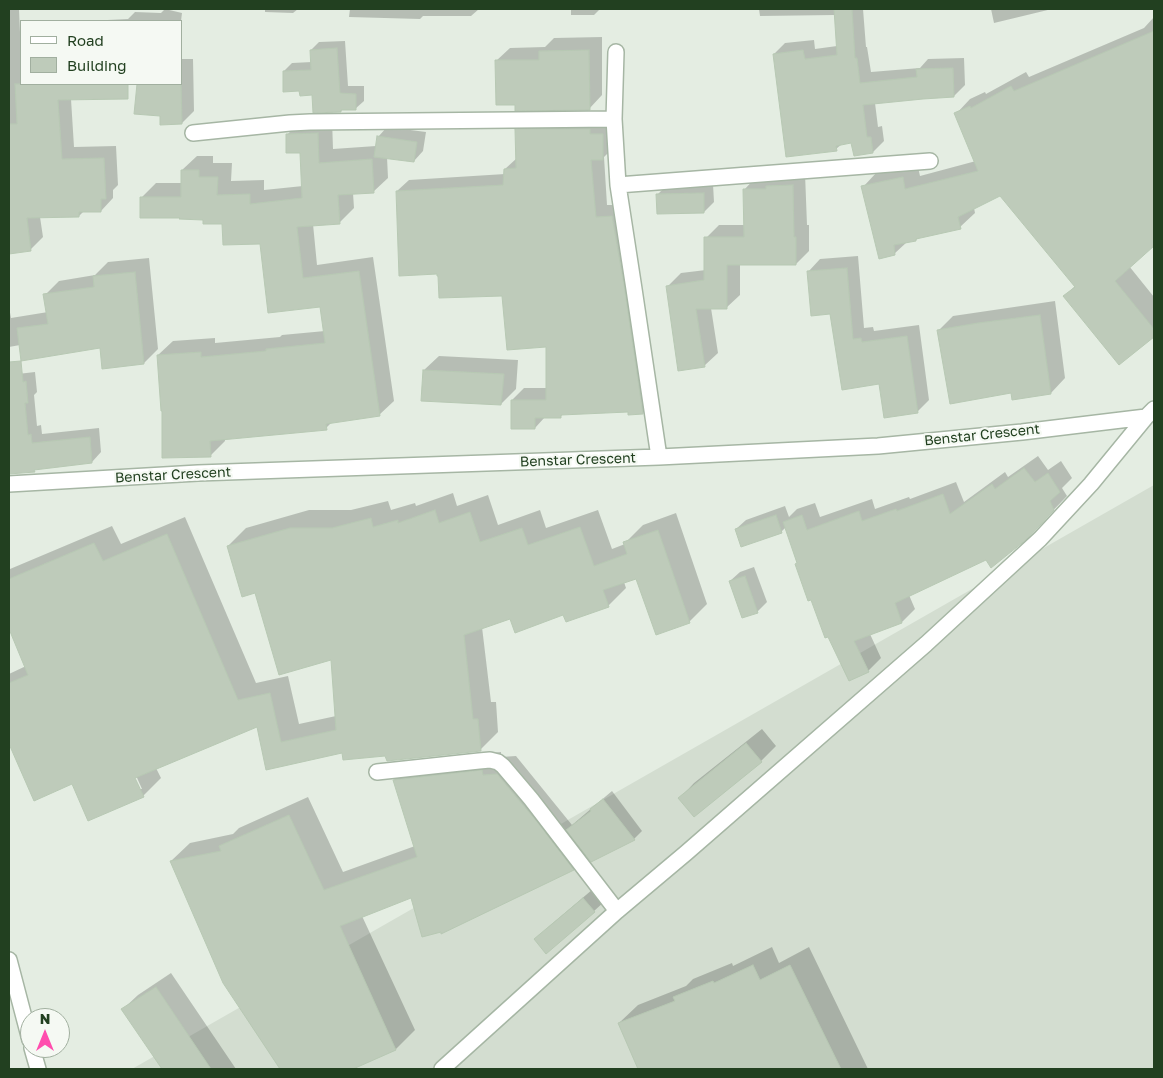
<!DOCTYPE html>
<style>
body{margin:0}
#map{position:relative;width:1163px;height:1078px;overflow:hidden;background:#e4ede2;font-family:"Golos Text",sans-serif}
canvas{display:block}
.frame{position:absolute;inset:0;border:10px solid #224020;pointer-events:none}
.legend{position:absolute;left:20px;top:20px;width:162px;height:65px;box-sizing:border-box;background:#f5f9f3;border:1px solid #a1af9f;margin:0;padding:6px 9px;list-style:none;font-size:15px;color:#224020}
.legend li{display:flex;align-items:center;gap:10px;height:25px}
.legend b{width:25px;border:1px solid #a1af9f}
.north{position:absolute;left:20px;top:1008px;width:50px;height:50px;box-sizing:border-box;background:#f5f9f3;border:1px solid #a1af9f;border-radius:50%;rotate:0deg;font-size:14px;font-weight:700;line-height:20px;text-align:center;color:#224020}
.north::after{content:'';display:block;margin:auto;width:18px;height:22px;background:#ff4eae;clip-path:polygon(50% 0,100% 100%,50% 72%,0 100%)}
</style>
<div id="map">
<canvas width="1163" height="1078"></canvas>
<div class="frame"></div>
<ul class="legend">
<li><b style="height:6px;background:#fff"></b>Road</li>
<li><b style="height:14px;background:#becbba"></b>Building</li>
</ul>
<div class="north">N</div>
</div>
<script>
const ctx = document.querySelector('canvas').getContext('2d');
ctx.lineJoin = 'round';
function paint(path, color) { ctx.fillStyle = color; ctx.fill(path, 'evenodd'); }
const shape = rows => new Path2D(rows.map(r => 'M' + r).join(''));
function stroke(path, color, width, dash) { ctx.strokeStyle = color; ctx.lineWidth = width; ctx.lineCap = dash ? 'butt' : 'round'; ctx.setLineDash(dash || []); ctx.stroke(path); }
function drawText(font, color, halo, rows, align = 'center') {
  ctx.font = font + ' "Golos Text",sans-serif'; ctx.lineWidth = 4.5; ctx.setLineDash([]); ctx.textBaseline = 'middle'; ctx.strokeStyle = halo; ctx.fillStyle = color; for (const [text, x, y, turn = 0] of rows) {
    ctx.save(); ctx.translate(x, y); ctx.rotate((+turn || 0) * Math.PI / 180); ctx.textAlign = isNaN(turn) ? turn : align; if (halo) ctx.strokeText(text, 0, 0); ctx.fillText(text, 0, 0); ctx.restore();
  }
}
paint(shape([
 [1154,485,1154,1069,132,1069]
]), '#d3ddd0');
paint(shape([
 [9,9,19,9,20,32,21,32,21,84,115,84,115,85,71,99,74,147,116,146,118,185,113,190,113,198,101,211,84,211,79,216,40,217,43,237,30,250,9,253],
 [165,9,182,13,181,21,86,21,128,19,135,12,161,13],
 [265,9,298,9,293,13,265,12],
 [350,9,479,9,471,16,423,16,420,19,349,17],
 [544,9,600,9,594,15,571,15,571,10,544,10],
 [759,9,890,9,863,9,866,47,867,47,871,72,920,68,928,59,964,58,965,85,954,96,875,103,878,127,882,126,884,141,873,152,852,142,842,144,836,149,774,54,785,43,814,40,815,49,837,46,835,15,760,16],
 [991,9,1052,9,994,23],
 [1154,17,1154,244,1129,266,1154,297,1154,335,1119,363,1065,296,1075,286,1000,194,974,208,975,213,960,227,919,237,916,240,907,242,894,254,863,187,877,172,917,163,920,176,976,161,956,114,970,99,985,92,986,94,1026,72,1029,77,1144,28],
 [602,37,602,95,589,109,516,104,496,61,510,48,545,47,554,38],
 [345,41,348,86,364,86,364,101,355,109,343,109,341,111,313,94,301,90,284,71,292,63,312,62,311,50,319,42],
 [181,59,193,59,194,111,182,123,161,115,136,112,138,84,181,84],
 [528,118,614,123,614,147,604,157,607,205,624,205,654,401,643,413,629,410,564,413,560,417,545,417,535,428,512,400,524,388,547,388,547,345,503,294,439,275,397,191,409,180,505,174,505,169,517,158,516,130],
 [332,119,333,149,376,146,378,137,387,127,426,132,423,151,414,161,387,157,388,178,373,192,353,193,354,208,339,223,313,224,317,265,373,257,394,401,379,415,333,421,326,428,225,438,225,441,210,456,163,410,158,355,173,341,215,338,215,343,280,337,282,335,325,331,321,306,261,243,224,223,205,219,142,197,156,183,182,183,182,170,197,156,213,156,213,163,232,163,231,181,264,180,264,190,303,186,301,152,287,135,301,120],
 [805,173,807,225,809,225,809,251,796,264,740,264,740,295,726,308,711,308,718,353,704,366,667,287,681,273,706,270,706,238,719,225,745,225,744,190,757,176],
 [713,184,714,202,704,212,657,195,667,185],
 [858,256,864,328,873,327,874,331,919,325,929,400,917,412,880,382,831,313,808,272,820,259],
 [149,258,158,349,144,363,103,367,101,347,20,345,9,347,9,307,11,318,48,312,45,295,59,281,95,275,108,262],
 [1055,301,1065,378,1051,393,1012,391,939,330,953,316],
 [439,356,518,360,516,389,501,404,424,370],
 [35,372,37,392,34,395,37,426,41,425,42,434,99,428,101,452,92,462,36,468,34,470,9,473,9,375],
 [1038,456,1048,470,1061,461,1072,478,1062,488,1067,496,1040,524,986,559,909,595,915,609,902,622,870,634,881,658,868,671,798,562,786,527,781,532,736,529,746,520,785,506,789,517,797,509,815,503,820,517,872,499,875,509,909,497,910,499,956,482,964,502,1005,472,1008,477],
 [453,493,457,506,488,495,498,525,540,510,546,528,598,510,612,549,625,544,625,543,643,525,676,513,707,604,689,622,637,577,624,582,626,588,608,606,564,614,511,617,482,627,491,702,496,702,498,732,480,750,386,755,344,752,267,768,258,725,156,768,161,778,143,796,72,783,34,799,9,741,9,674,26,666,9,626,9,571,10,569,112,526,121,544,185,517,256,683,288,676,299,724,336,716,332,659,256,591,228,546,246,528,309,510,351,510,388,501,391,510,415,503,416,506],
 [134,771,142,789,139,789,132,772],
 [754,567,767,602,757,612,730,581,740,572],
 [762,729,776,746,761,761,680,798,694,783],
 [501,752,501,757,516,756,572,825,612,791,642,831,634,839,587,855,573,869,412,896,362,916,415,1030,396,1049,350,1069,281,1069,224,982,171,861,190,843,233,834,239,828,308,797,343,872,415,846,394,780,413,761],
 [593,889,604,902,594,911,545,930],
 [772,947,779,963,809,947,868,1069,639,1069,619,1023,638,1005,686,986,693,979,732,963,733,966],
 [171,973,236,1069,163,1069,123,1009,138,995]
]), '#0003');
const building = shape([
 [834,9,852,9,855,58,857,58,860,83,917,77,916,69,953,68,954,97,923,99,863,105,867,137,871,137,873,153,854,156,851,143,836,146,837,151,786,157,773,54,803,50,805,59,837,55,834,9],
 [1154,31,1154,246,1115,281,1154,329,1154,337,1119,365,1063,296,1075,287,1000,196,958,217,961,229,916,239,916,241,894,245,895,255,879,259,861,186,903,177,905,189,978,171,954,113,970,106,971,108,1011,86,1014,91,1154,31],
 [337,48,340,93,356,94,356,110,341,110,341,112,313,113,312,95,300,96,299,91,283,92,283,71,311,70,310,50,337,48],
 [589,50,590,110,515,111,515,105,496,105,495,60,539,60,539,51,589,50],
 [15,84,128,84,128,99,58,100,62,159,104,158,106,199,101,199,101,212,79,212,79,217,27,218,31,251,9,254,9,124,17,124,15,84],
 [137,84,181,84,182,124,160,125,160,116,134,114,137,84],
 [515,129,590,129,590,134,603,134,603,160,591,160,596,217,612,216,624,285,643,414,628,415,628,412,561,415,561,418,535,418,535,429,511,429,511,400,546,400,546,347,507,350,502,296,439,298,438,276,437,276,437,274,399,276,396,191,503,185,504,169,516,168,515,129],
 [318,133,319,163,372,159,374,193,338,195,340,224,297,227,303,278,359,271,380,416,326,424,327,430,210,441,211,457,162,458,162,411,161,411,157,355,201,352,201,357,266,351,266,349,325,343,320,307,268,313,260,244,223,245,222,224,203,224,203,220,179,219,180,218,140,218,140,197,181,197,181,170,199,170,199,177,218,177,217,195,250,194,250,204,302,198,300,153,286,153,286,134,318,133],
 [377,136,417,142,414,162,374,157,377,136],
 [793,185,794,237,796,237,796,265,727,265,727,309,696,309,705,367,678,371,666,286,704,280,704,237,744,237,743,189,766,189,766,186,793,185],
 [704,193,704,213,657,214,656,194,704,193],
 [847,268,853,339,861,338,862,342,907,336,918,413,884,418,879,384,842,390,830,314,811,316,807,271,847,268],
 [135,272,144,364,102,369,100,348,21,361,17,328,48,324,43,294,94,287,93,276,135,272],
 [1040,315,1051,394,1012,400,1011,393,950,404,937,330,978,323,1040,315],
 [21,361,23,382,26,381,28,403,25,403,28,435,31,434,32,443,90,437,92,463,34,470,35,472,9,474,9,362,21,361],
 [423,370,504,374,501,405,421,401,423,370],
 [1024,468,1035,482,1048,473,1060,492,1050,501,1054,510,1027,539,991,568,986,560,895,603,902,623,854,641,869,672,849,681,828,637,825,638,811,600,808,601,795,564,797,563,783,522,802,515,807,530,859,511,862,521,896,509,897,511,943,494,950,514,992,484,995,489,1024,468],
 [435,510,439,523,470,512,480,542,522,528,528,545,580,527,594,566,627,554,623,542,658,530,690,623,656,635,636,579,603,590,609,607,566,622,563,615,515,633,510,619,464,635,473,719,478,719,481,751,387,761,385,756,343,760,342,753,266,770,257,727,135,778,144,797,88,821,72,784,34,801,9,744,9,683,28,675,9,629,9,579,94,543,103,561,167,534,238,700,270,693,281,742,336,730,331,660,279,675,255,593,242,597,227,546,290,528,332,528,371,518,373,527,398,520,398,523,435,510],
 [776,515,782,533,741,547,735,529,776,515],
 [745,576,758,613,742,618,729,581,745,576],
 [746,743,762,762,694,817,678,798,746,743],
 [482,770,483,775,497,774,538,823,574,870,441,934,441,932,422,937,411,898,340,926,396,1050,353,1069,280,1069,223,983,170,861,221,851,219,846,289,815,324,890,417,857,393,780,482,770],
 [603,799,635,840,591,862,566,830,591,811,590,809,603,799],
 [583,898,595,912,546,954,534,939,583,898],
 [753,965,760,980,790,965,841,1069,638,1069,618,1023,675,1001,673,997,713,981,714,983,753,965],
 [156,987,211,1069,162,1069,121,1009,156,987]
]);
paint(building, '#becbba');
stroke(building, '#b7c8b3', 1);
const street = shape([
 [616,52,614,119,618,185,634,289,659,457],
 [193,133,290,123,310,122,614,119],
 [618,185,930,161],
 [9,484,198,473,659,457,878,446,1022,432,1146,417],
 [377,772,479,761,490,760,498,762,503,766,531,799,617,911],
 [9,960,30,1040],
 [32,1048,38,1069],
 [442,1069,617,911,686,853,926,644,1040,539,1091,484,1146,417,1154,409]
]);
stroke(street, '#a6b6a4', 18);
stroke(street, '#fff', 15);
drawText('14px', '#224020', '#f5f9f3', [
 ["Benstar Crescent",982,435,-6],
 ["Benstar Crescent",578,460,-2],
 ["Benstar Crescent",173,475,-3]
]);
</script>
